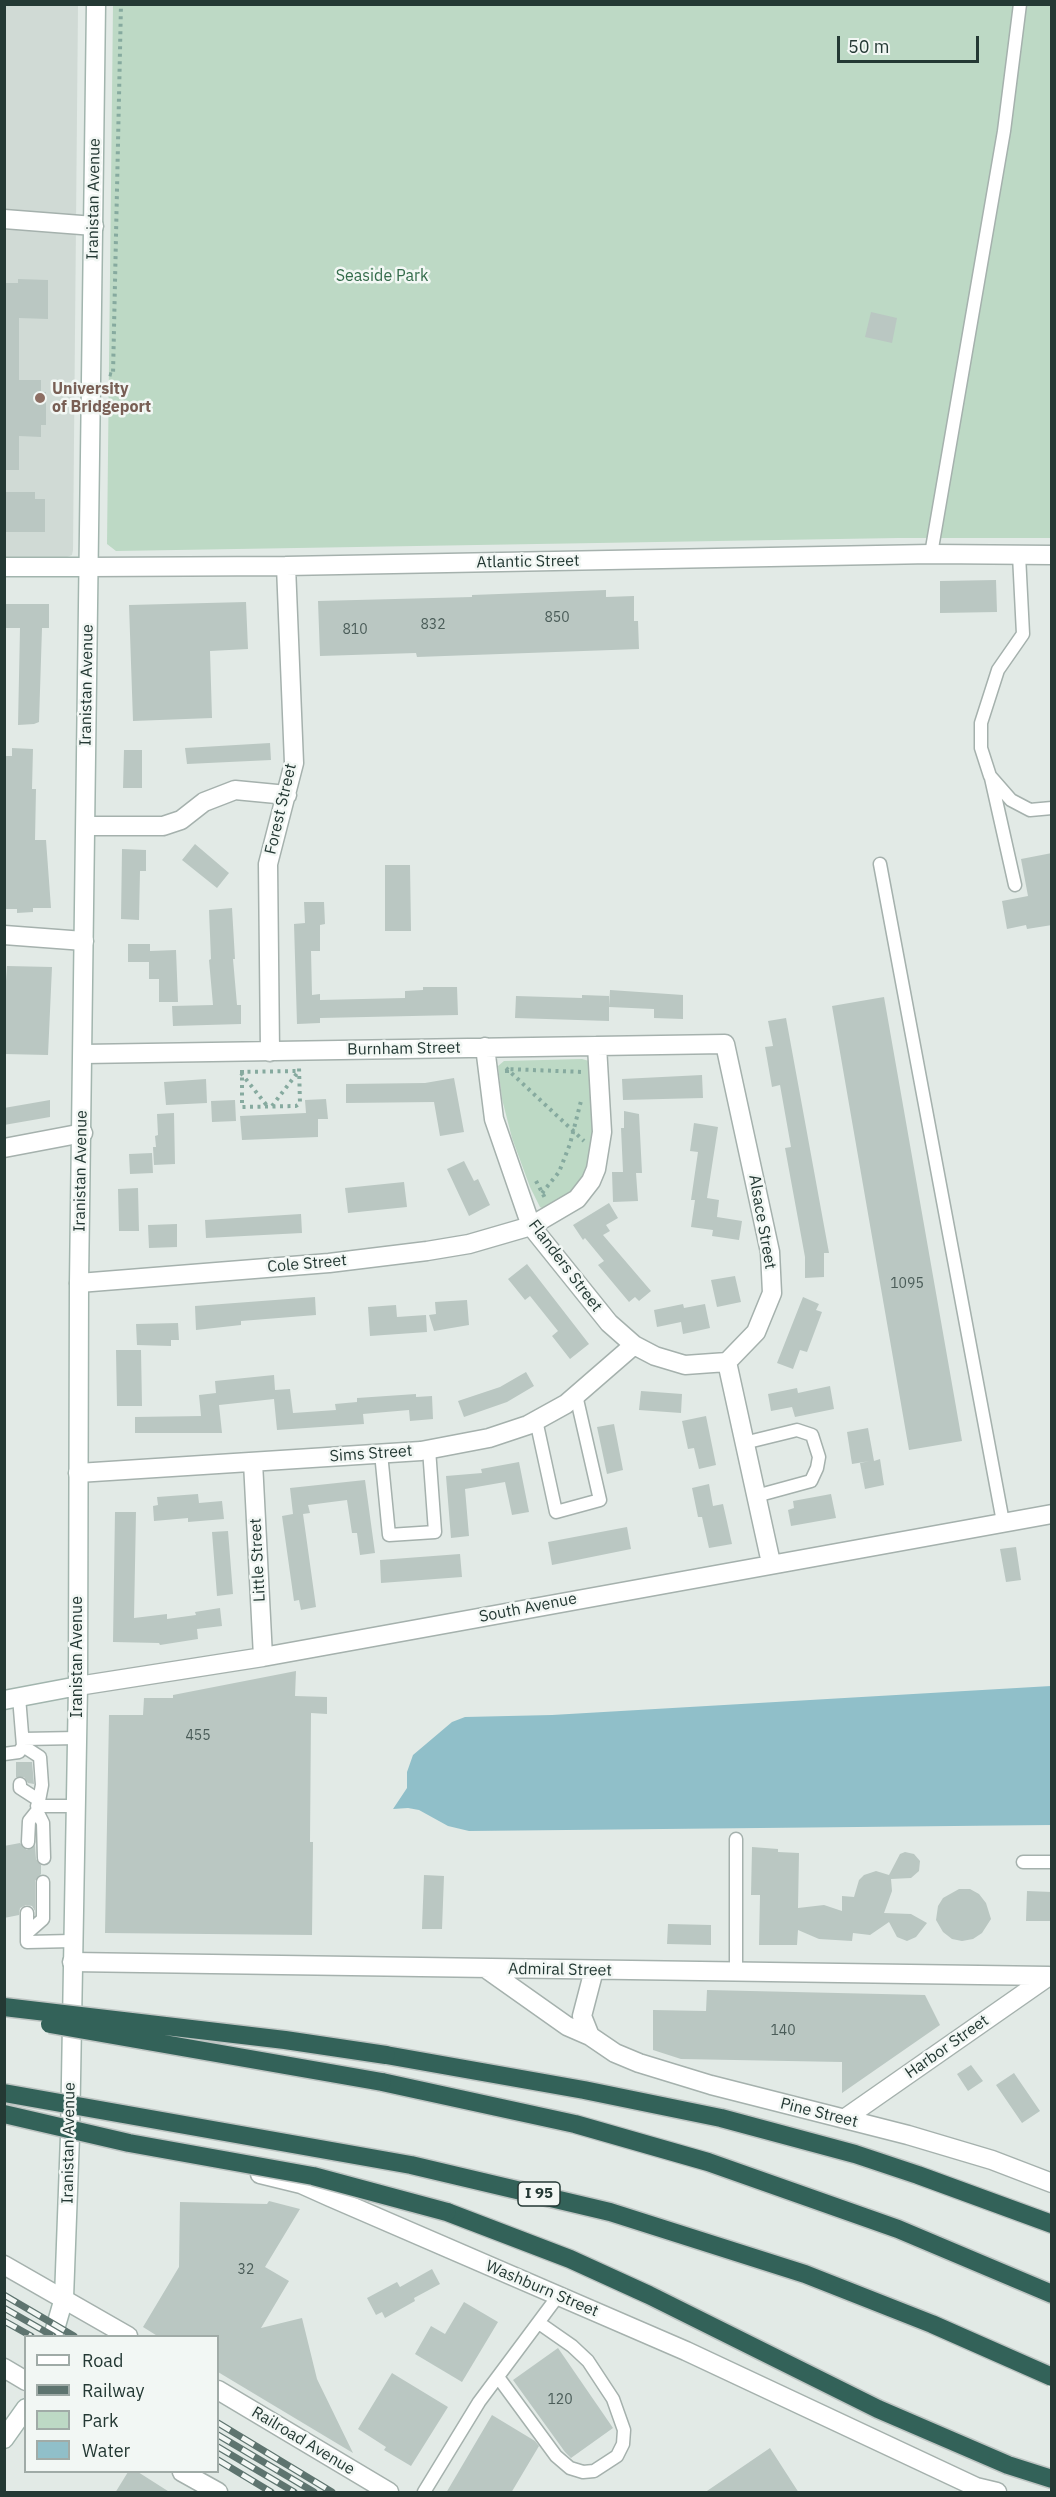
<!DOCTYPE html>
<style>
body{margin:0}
#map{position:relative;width:1056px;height:2497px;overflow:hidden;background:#e2eae6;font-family:"IBM Plex Sans",sans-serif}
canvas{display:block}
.frame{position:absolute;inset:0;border:6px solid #243934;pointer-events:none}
.legend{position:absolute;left:24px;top:2335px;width:195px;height:138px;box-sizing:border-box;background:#f2f7f4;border:2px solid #a0aba7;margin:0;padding:8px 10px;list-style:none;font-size:18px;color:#243934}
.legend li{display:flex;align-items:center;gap:12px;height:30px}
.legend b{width:30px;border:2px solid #a0aba7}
.scale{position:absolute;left:837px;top:36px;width:142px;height:27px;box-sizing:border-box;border:3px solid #243934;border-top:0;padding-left:8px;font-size:18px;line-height:21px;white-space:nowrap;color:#243934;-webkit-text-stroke:4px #f2f7f4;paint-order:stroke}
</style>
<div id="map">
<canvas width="1056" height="2497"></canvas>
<div class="frame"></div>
<ul class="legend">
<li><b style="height:8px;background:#fff"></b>Road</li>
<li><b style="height:8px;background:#5e746f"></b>Railway</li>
<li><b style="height:16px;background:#bdd9c5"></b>Park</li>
<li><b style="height:16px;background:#90bfc9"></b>Water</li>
</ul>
<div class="scale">50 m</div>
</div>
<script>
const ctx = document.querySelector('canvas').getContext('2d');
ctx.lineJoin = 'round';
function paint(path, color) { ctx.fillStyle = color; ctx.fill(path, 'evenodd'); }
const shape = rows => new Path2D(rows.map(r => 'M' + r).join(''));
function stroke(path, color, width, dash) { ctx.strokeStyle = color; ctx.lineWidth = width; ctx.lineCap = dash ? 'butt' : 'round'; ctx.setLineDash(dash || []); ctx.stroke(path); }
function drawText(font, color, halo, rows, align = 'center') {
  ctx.font = font + ' "IBM Plex Sans",sans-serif'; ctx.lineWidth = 5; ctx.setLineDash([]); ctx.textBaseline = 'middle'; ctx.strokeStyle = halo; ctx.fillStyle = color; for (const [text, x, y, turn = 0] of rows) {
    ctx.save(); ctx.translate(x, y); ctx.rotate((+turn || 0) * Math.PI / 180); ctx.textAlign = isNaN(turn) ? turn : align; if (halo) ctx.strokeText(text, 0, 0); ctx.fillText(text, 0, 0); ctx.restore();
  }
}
paint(shape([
 [4,5,78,5,73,550,72,555,67,557,5,558]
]), '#d0dad5');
paint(shape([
 [113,5,1051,5,1051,538,898,538,116,551,107,544],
 [582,1059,589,1061,593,1066,592,1161,578,1188,544,1209,540,1207,530,1187,512,1138,502,1099,498,1066,504,1061]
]), '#bdd9c5');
paint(shape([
 [1051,1686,1051,1825,469,1831,448,1826,419,1810,408,1808,393,1809,407,1788,407,1772,413,1755,452,1722,465,1717,552,1715]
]), '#90bfc9');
paint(shape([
 [18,279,48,280,48,319,19,318,19,380,41,380,41,392,46,392,46,425,41,425,41,437,19,436,19,470,4,470,4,283,18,283],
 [871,312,897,318,892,343,865,337],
 [4,492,35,492,35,499,45,499,45,532,4,532],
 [996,580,997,612,940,613,940,581],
 [606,590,606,597,634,596,634,621,638,621,639,649,417,657,416,653,320,656,318,601,472,597,472,595],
 [246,602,248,649,210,651,212,718,133,721,129,605],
 [4,604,49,604,49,628,42,628,39,722,34,724,18,725,20,628,4,628],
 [270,743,271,760,187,764,185,748],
 [12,748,33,749,32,789,36,789,35,840,46,840,51,908,33,908,33,912,17,913,17,909,4,909,4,756,12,756],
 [124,750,142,750,142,788,123,788],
 [195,844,229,873,217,888,182,860],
 [122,849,146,850,146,871,140,871,139,920,121,919],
 [1052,853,1052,925,1027,929,1026,925,1007,929,1002,901,1028,896,1021,859],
 [385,865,410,865,411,931,385,931],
 [304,902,324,902,325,924,320,925,320,951,311,951,312,995,320,994,320,1000,405,998,405,991,423,990,423,987,457,987,458,1015,320,1018,320,1023,297,1024,294,924,305,923],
 [232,908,235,959,233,959,237,1005,241,1005,241,1024,173,1026,172,1006,213,1005,209,960,211,959,209,910],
 [128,944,150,944,150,951,176,950,178,1002,159,1002,159,979,149,979,149,962,128,962],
 [7,966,52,967,48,1055,4,1054,4,981,6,981],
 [610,990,683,995,683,1019,654,1018,654,1009,609,1007],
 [582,995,609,996,609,1021,515,1018,516,996,582,998],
 [884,997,962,1441,909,1450,832,1006],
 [786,1018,829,1253,824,1253,824,1277,805,1278,805,1257,785,1148,791,1147,780,1085,772,1087,765,1047,773,1046,768,1021],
 [702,1075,703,1098,623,1100,622,1079],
 [454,1078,464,1132,440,1136,434,1102,346,1103,346,1084,425,1083],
 [206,1079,207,1103,166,1105,164,1082],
 [326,1099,328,1119,318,1119,318,1137,242,1140,240,1116,306,1113,305,1100],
 [50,1100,50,1117,4,1125,4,1108],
 [235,1100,236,1121,212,1122,211,1101],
 [624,1111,639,1114,642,1173,636,1173,638,1201,613,1202,612,1172,623,1172,621,1128,624,1128],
 [174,1113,175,1164,154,1165,153,1147,156,1147,155,1136,158,1135,157,1114],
 [694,1123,718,1127,707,1198,719,1200,717,1217,742,1221,739,1240,712,1236,713,1230,691,1227,695,1200,691,1200,698,1152,690,1151],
 [152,1153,153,1173,130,1174,129,1154],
 [464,1161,474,1181,478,1179,490,1205,469,1216,447,1169],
 [404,1182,407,1207,348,1213,345,1188],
 [138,1188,139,1231,119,1231,118,1189],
 [609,1203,618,1218,606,1225,610,1231,603,1235,651,1291,639,1301,635,1297,629,1302,598,1265,604,1261,585,1238,583,1240,573,1225],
 [301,1214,302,1233,206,1238,205,1220],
 [177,1224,177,1247,149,1248,148,1225],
 [527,1264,589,1344,570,1359,552,1336,558,1331,530,1296,525,1300,508,1279],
 [735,1276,741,1302,717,1307,711,1280],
 [315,1297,316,1315,241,1321,241,1325,196,1330,195,1306],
 [803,1297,819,1304,816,1310,822,1312,807,1352,800,1350,793,1369,777,1363],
 [467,1300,469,1325,434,1331,429,1315,436,1314,435,1302],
 [683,1304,684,1308,705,1304,710,1328,683,1334,681,1322,657,1327,654,1310],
 [396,1305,397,1317,426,1315,427,1332,370,1336,368,1307],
 [178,1323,179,1340,171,1340,171,1346,137,1345,136,1324],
 [116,1350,141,1350,142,1406,117,1406],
 [526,1372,534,1386,507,1402,464,1417,458,1401,500,1387],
 [274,1375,275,1390,290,1389,293,1413,336,1410,335,1404,357,1402,357,1398,416,1394,416,1397,432,1396,433,1419,410,1421,409,1410,363,1414,364,1424,277,1430,274,1399,219,1405,222,1433,135,1433,135,1417,201,1416,199,1395,216,1393,215,1381],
 [830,1386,834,1409,795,1417,792,1407,771,1411,768,1394,797,1388,798,1393],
 [641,1391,682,1394,681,1413,639,1410],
 [706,1416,716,1465,699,1469,694,1448,688,1449,682,1421],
 [614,1424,623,1470,607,1474,597,1427],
 [868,1428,874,1461,880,1459,884,1485,865,1489,860,1463,870,1461,852,1464,847,1432],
 [519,1462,529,1512,512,1515,505,1482,465,1489,469,1536,451,1538,446,1476,482,1473,481,1469],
 [365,1480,375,1553,360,1555,357,1533,352,1533,347,1500,308,1505,310,1513,303,1514,316,1607,301,1610,299,1600,294,1601,282,1516,293,1514,290,1488],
 [709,1484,713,1506,723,1504,732,1544,709,1548,702,1517,698,1517,692,1488],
 [198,1494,199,1503,222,1501,224,1519,188,1522,188,1518,154,1521,153,1506,158,1505,157,1497],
 [831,1494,836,1518,791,1526,788,1510,794,1508,793,1501],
 [115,1512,136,1512,134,1618,167,1614,167,1619,196,1615,195,1612,220,1608,222,1626,197,1629,198,1639,160,1645,159,1643,113,1642],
 [627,1527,631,1549,552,1565,548,1542],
 [228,1531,233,1594,217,1596,212,1532],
 [1016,1547,1021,1580,1006,1582,1000,1549],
 [460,1554,462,1577,381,1583,380,1560],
 [296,1671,295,1696,327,1697,327,1714,311,1713,310,1842,313,1842,312,1935,105,1933,109,1715,143,1715,144,1698,173,1698,173,1695],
 [16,1762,32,1762,34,1784,28,1783,24,1777,16,1777],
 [20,1843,27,1850,35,1845,36,1859,41,1865,41,1874,35,1881,35,1911,32,1906,26,1905,20,1908,19,1915,4,1918,4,1846],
 [752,1847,778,1849,778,1852,799,1853,798,1908,824,1905,842,1911,842,1896,854,1897,859,1880,864,1875,876,1871,889,1875,900,1854,905,1852,914,1854,920,1861,919,1871,911,1878,891,1879,892,1891,884,1913,911,1914,927,1923,916,1937,907,1941,897,1937,889,1922,870,1935,853,1933,852,1941,819,1939,798,1930,797,1945,759,1945,760,1895,751,1895],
 [424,1875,444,1876,442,1929,422,1929],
 [959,1889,970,1889,979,1894,986,1903,991,1919,982,1933,973,1939,962,1941,952,1939,943,1932,936,1920,938,1906,943,1898],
 [1027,1891,1052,1892,1052,1921,1026,1921],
 [668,1924,711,1925,711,1945,667,1944],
 [707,1990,925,1995,940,2025,842,2093,842,2062,681,2059,653,2050,653,2010,706,2011],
 [971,2065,983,2081,968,2091,957,2074],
 [1014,2073,1040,2111,1022,2123,996,2085],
 [269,2201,300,2209,265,2267,289,2281,261,2328,302,2318,317,2379,353,2453,218,2372,218,2337,159,2337,143,2327,179,2267,180,2202,267,2204],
 [432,2269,440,2284,414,2298,415,2301,385,2318,382,2312,376,2315,367,2298,397,2282,400,2287],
 [464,2302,498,2322,462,2382,415,2354,431,2326,445,2334],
 [558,2348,613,2428,571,2458,565,2452,513,2380],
 [392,2373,448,2407,411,2466,384,2450,386,2447,358,2429],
 [492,2415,535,2441,539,2446,511,2493,446,2493],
 [770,2448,799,2493,704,2493],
 [128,2472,138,2472,171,2493,115,2493]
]), '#bac7c2');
const lane = shape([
 [931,554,1004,131,1020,4],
 [1019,555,1023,634,998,670,981,723,981,748,990,776,1011,800,1030,810,1052,808],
 [991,778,1015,885],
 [880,864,1003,1522],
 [536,1420,556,1512,600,1500,576,1395],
 [744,1443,797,1430,812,1435,819,1457,817,1468,811,1481,756,1496],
 [381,1453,389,1535,435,1532,429,1449],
 [23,1739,77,1738],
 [23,1746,40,1757,42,1785,37,1811,43,1823,44,1858],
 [4,1754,19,1752,23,1746,19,1697],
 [20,1784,20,1788,37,1799],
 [37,1806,75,1806],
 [28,1842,29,1821,37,1811],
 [1023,1862,1052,1862],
 [27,1913,27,1942,72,1941],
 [27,1933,43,1919,43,1882],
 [736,1972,736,1839],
 [498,2377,556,2456,570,2468,583,2472,594,2471,617,2456,623,2444,624,2430,613,2399,588,2361,572,2346,539,2323],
 [424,2492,479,2402,558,2296]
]);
const street = shape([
 [4,219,94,226],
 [88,567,286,566,931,554,1052,555],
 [86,826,163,826,181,820,204,802,235,790,287,795],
 [4,935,84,941],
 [485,1047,494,1119,531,1226,609,1323,634,1345,655,1356,685,1365,727,1362],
 [270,1052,268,864,294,763,286,566],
 [83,1054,725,1044,770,1252,772,1293,756,1332,727,1362],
 [4,1148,83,1133],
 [79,1283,329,1263,427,1251,469,1244,531,1226,577,1199,591,1181,596,1169,602,1132,597,1046],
 [727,1362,771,1563],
 [253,1462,263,1657],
 [78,1473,421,1451,489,1438,528,1425,566,1404,634,1345],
 [78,1686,263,1657,1052,1514],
 [72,1962,1049,1976],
 [485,1968,567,2026,590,2036,615,2053,639,2063,711,2085,908,2135,992,2160,1052,2183],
 [590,2036,582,2016,594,1970],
 [844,2119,1049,1976],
 [260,2174,301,2184,330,2197,686,2351,976,2487,997,2492],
 [4,2265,128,2336],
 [4,2368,26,2381],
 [218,2390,389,2492],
 [182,2472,218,2492]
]);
const secondary = shape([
 [4,567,88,567],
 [4,1700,78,1686],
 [53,2336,64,2298,70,2136,78,1686,79,1283,96,4],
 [4,2439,26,2408]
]);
const highway = shape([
 [386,2055,584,2090,721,2118,855,2154,918,2175,1052,2224],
 [382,2082,575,2124,708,2162,898,2229,1052,2294],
 [447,2212,570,2259,649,2295,878,2409,1008,2465,1052,2479]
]);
stroke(lane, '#a5b1ad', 15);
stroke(street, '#a5b1ad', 21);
stroke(secondary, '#a2b5ae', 21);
stroke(highway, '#bdc4c2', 21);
stroke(shape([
 [109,374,113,375,121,4],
 [506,1068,584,1141],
 [242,1070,242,1107,296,1106,300,1103,299,1067],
 [240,1072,299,1071],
 [241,1073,268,1107],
 [507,1073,507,1069,583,1072],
 [272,1106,298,1072],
 [536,1181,545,1198],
 [542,1193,559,1172,570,1144,581,1101]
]), '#86aa9f', 4, [3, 4.5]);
stroke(lane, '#fff', 12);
stroke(street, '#fff', 18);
stroke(secondary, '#fff', 18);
stroke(highway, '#336259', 18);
const rail = shape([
 [4,2295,74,2336],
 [4,2308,53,2336],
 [4,2321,31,2336],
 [218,2423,332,2492],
 [218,2435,314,2492],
 [218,2447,294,2492],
 [218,2460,271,2492]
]);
stroke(rail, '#5e746f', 7);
stroke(rail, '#f2f7f4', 4.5, [14]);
const highwayBridge = shape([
 [4,2007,285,2040,386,2055],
 [50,2024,382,2082],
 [4,2093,411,2165,610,2212,805,2274,932,2324,1052,2377],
 [4,2114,129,2143,313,2176,447,2212]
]);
stroke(highwayBridge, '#bdc4c2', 21, []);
stroke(highwayBridge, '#336259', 18);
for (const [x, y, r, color] of [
 [40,398,6,"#8d6e63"]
]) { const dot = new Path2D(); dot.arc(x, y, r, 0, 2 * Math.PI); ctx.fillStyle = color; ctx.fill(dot); stroke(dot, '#f2f7f4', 2); }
drawText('14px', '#4a5c58', null, [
 ["850",557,618],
 ["832",433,625],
 ["810",355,630],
 ["1095",907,1284],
 ["455",198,1736],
 ["140",783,2031],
 ["32",246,2270],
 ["120",560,2400]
]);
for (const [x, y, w] of [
 [539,2194,42]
]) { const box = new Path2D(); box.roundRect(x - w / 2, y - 12, w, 24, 4.5); ctx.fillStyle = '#f2f7f4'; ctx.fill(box); stroke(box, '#243934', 1.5); }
drawText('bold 15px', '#243934', null, [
 ["I 95",539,2194]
]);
drawText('16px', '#243934', '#f2f7f4', [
 ["Iranistan Avenue",94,199,-89],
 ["Atlantic Street",528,562,-1],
 ["Iranistan Avenue",87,685,-89],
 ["Forest Street",281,809,-77],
 ["Burnham Street",404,1049,-1],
 ["Iranistan Avenue",81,1171,-89],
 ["Alsace Street",762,1222,80],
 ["Cole Street",307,1264,-5],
 ["Flanders Street",565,1266,53],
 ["Sims Street",371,1454,-4],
 ["Little Street",258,1560,-93],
 ["South Avenue",528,1608,-11],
 ["Iranistan Avenue",77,1657,-90],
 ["Admiral Street",560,1970,1],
 ["Harbor Street",947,2047,-35],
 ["Pine Street",819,2113,14],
 ["Iranistan Avenue",69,2143,-89],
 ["Washburn Street",542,2289,23],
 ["Railroad Avenue",303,2441,31]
]);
drawText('16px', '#336b4a', '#f2f7f4', [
 ["Seaside Park",382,276]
]);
drawText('bold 16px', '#785e54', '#f2f7f4', [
 ["University",52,389],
 ["of Bridgeport",52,407]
], 'left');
</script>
